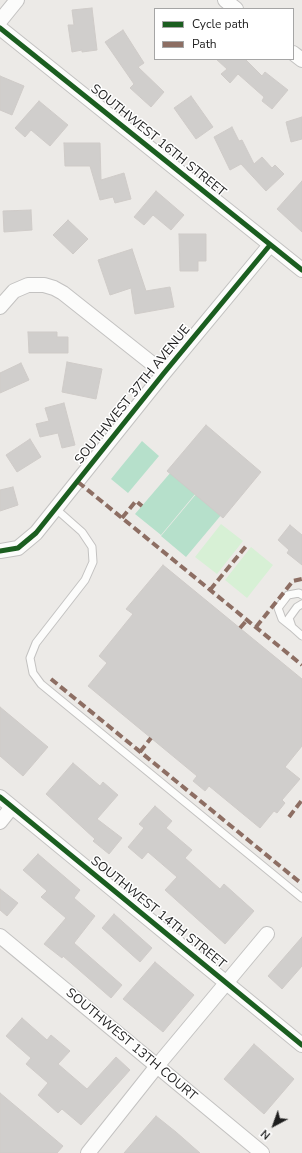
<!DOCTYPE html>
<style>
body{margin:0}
#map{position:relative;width:302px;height:1153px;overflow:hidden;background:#eceae7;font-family:"Nunito Sans",sans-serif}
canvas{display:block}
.legend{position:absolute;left:154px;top:8px;width:140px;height:52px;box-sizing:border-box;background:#fff;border:1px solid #a5a5a5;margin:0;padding:5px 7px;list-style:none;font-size:12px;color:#1e1e1e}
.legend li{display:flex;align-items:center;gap:8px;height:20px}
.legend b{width:20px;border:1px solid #a5a5a5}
.north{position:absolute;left:254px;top:1105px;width:40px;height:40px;-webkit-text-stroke:3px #fff;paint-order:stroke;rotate:221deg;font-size:11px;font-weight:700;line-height:16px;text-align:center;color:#1e1e1e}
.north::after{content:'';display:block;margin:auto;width:14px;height:18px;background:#1e1e1e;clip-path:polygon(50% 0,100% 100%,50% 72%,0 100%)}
</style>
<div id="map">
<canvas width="302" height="1153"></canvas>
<ul class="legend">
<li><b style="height:5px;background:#1b5e20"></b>Cycle path</li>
<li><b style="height:5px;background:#8d6e63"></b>Path</li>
</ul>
<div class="north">N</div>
</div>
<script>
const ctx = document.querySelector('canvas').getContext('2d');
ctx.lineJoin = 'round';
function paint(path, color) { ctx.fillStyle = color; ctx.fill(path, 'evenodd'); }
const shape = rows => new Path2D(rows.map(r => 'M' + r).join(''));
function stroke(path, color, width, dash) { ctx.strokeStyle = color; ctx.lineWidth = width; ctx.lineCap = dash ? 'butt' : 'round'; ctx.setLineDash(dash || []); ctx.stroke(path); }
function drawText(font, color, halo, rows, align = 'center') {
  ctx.font = font + ' "Nunito Sans",sans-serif'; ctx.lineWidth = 3; ctx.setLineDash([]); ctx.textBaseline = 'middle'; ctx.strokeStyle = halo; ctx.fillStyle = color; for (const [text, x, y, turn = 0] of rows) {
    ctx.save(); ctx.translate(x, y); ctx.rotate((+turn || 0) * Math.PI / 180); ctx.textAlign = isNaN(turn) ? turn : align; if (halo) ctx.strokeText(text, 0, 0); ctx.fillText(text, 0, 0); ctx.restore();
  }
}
paint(shape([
 [221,524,243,541,217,574,195,557],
 [251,547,273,565,247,598,225,580]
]), '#d7f0d5');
paint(shape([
 [142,441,159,456,128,493,111,479],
 [171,472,196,493,161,535,135,514],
 [197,493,222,514,186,557,161,536]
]), '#b6e0cb');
const building = shape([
 [92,8,97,50,82,52,82,50,72,52,68,25,74,25,72,10,92,8],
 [123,30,144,63,138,67,164,92,151,107,130,88,134,84,105,42,123,30],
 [216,59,245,59,262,76,265,72,288,90,272,109,262,101,264,97,238,74,230,83,221,74,227,69,216,59],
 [0,76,24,86,12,115,0,110,0,76],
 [191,96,213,127,196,139,174,108,191,96],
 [39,101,68,125,50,146,31,130,25,137,15,128,39,101],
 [302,117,302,139,291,142,286,122,302,117],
 [232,127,239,141,242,140,254,164,262,157,272,168,275,165,284,174,266,191,241,164,230,170,214,137,232,127],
 [64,143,100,143,101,180,124,173,131,199,115,203,113,197,100,200,90,166,65,166,64,143],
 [302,181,302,232,277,209,302,181],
 [156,191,184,215,171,230,153,215,144,225,134,217,156,191],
 [31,210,32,230,4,232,3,211,31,210],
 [68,220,88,239,73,254,53,235,68,220],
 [179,234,206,234,206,261,198,261,198,271,180,271,179,234],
 [132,249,146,291,170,287,174,307,135,314,131,288,110,295,98,260,132,249],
 [28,332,57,332,57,337,68,337,68,353,29,353,28,332],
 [67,362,102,369,96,399,62,392,67,362],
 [21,363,29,380,0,393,0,373,21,363],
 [64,403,75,445,62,448,58,433,40,437,36,424,49,421,45,408,64,403],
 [206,425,261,472,223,518,167,471,206,425],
 [30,439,41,457,17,472,6,455,30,439],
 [13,487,18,505,0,511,0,490,13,487],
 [290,525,302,535,302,565,287,553,289,550,278,540,290,525],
 [163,565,302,679,302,746,285,767,300,779,282,800,285,803,277,813,274,811,260,828,209,786,205,791,193,781,197,776,88,686,107,663,99,656,133,614,126,609,163,565],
 [0,707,48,747,23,776,0,756,0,707],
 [73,763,100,786,103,782,118,795,97,819,122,838,109,854,93,841,95,839,46,794,73,763],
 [155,806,172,821,166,828,192,850,185,858,220,889,224,884,254,911,225,944,165,890,177,877,148,852,142,859,128,847,144,828,139,824,155,806],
 [38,854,80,890,74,898,95,916,74,943,122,985,111,998,63,956,62,958,44,944,66,918,41,897,47,891,23,870,38,854],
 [0,889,18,903,7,916,0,910,0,889],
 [114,914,152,948,140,962,102,928,114,914],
 [302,937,302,966,282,989,268,976,302,937],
 [155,962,194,995,163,1032,123,999,155,962],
 [22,1018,47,1040,51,1035,70,1051,58,1064,87,1089,116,1057,130,1070,81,1125,62,1109,58,1113,38,1095,48,1083,26,1064,31,1058,6,1036,22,1018],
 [254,1044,294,1079,264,1114,224,1079,254,1044],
 [0,1093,63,1146,57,1153,0,1153,0,1093],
 [156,1116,176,1132,200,1153,124,1153,156,1116]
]);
paint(building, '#d0cecc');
stroke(building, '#cfcbc8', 1);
const lane = shape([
 [56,509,82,532,92,547,93,562,85,580,36,643,30,658,33,673,41,684,302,898],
 [302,604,297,607,289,618,292,627,302,636],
 [292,627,282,619,278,608,288,595,299,593,302,595]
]);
const street = shape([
 [225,0,236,9],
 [0,21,17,0],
 [0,28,302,270],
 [293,53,302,60],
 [0,307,14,291,28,285,44,285,54,288,63,293,164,373],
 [0,551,18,548,36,533,164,373,270,245],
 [0,797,302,1045],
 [0,822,12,807],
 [0,936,262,1153],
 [88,1153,157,1066,267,934]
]);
stroke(lane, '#c3c2c1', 9);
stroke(street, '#c3c2c1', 16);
stroke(lane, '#fcfcfb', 7);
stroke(street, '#fcfcfb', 14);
stroke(shape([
 [78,482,302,665],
 [122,518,136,501,142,506],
 [210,590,247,545],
 [256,627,293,581,302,579],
 [240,628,247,620],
 [51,679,302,884],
 [140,752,151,738],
 [289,817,302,800]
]), '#8d6e63', 4, [8, 4]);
stroke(shape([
 [0,28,302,270],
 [0,551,18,548,36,533,164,373,270,245],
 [0,797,302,1045]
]), '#1b5e20', 5);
drawText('13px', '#1e1e1e', '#fff', [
 ["SOUTHWEST 16TH STREET",158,141,39],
 ["SOUTHWEST 37TH AVENUE",133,395,-51],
 ["SOUTHWEST 14TH STREET",158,913,39],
 ["SOUTHWEST 13TH COURT",131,1045,40]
]);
</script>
